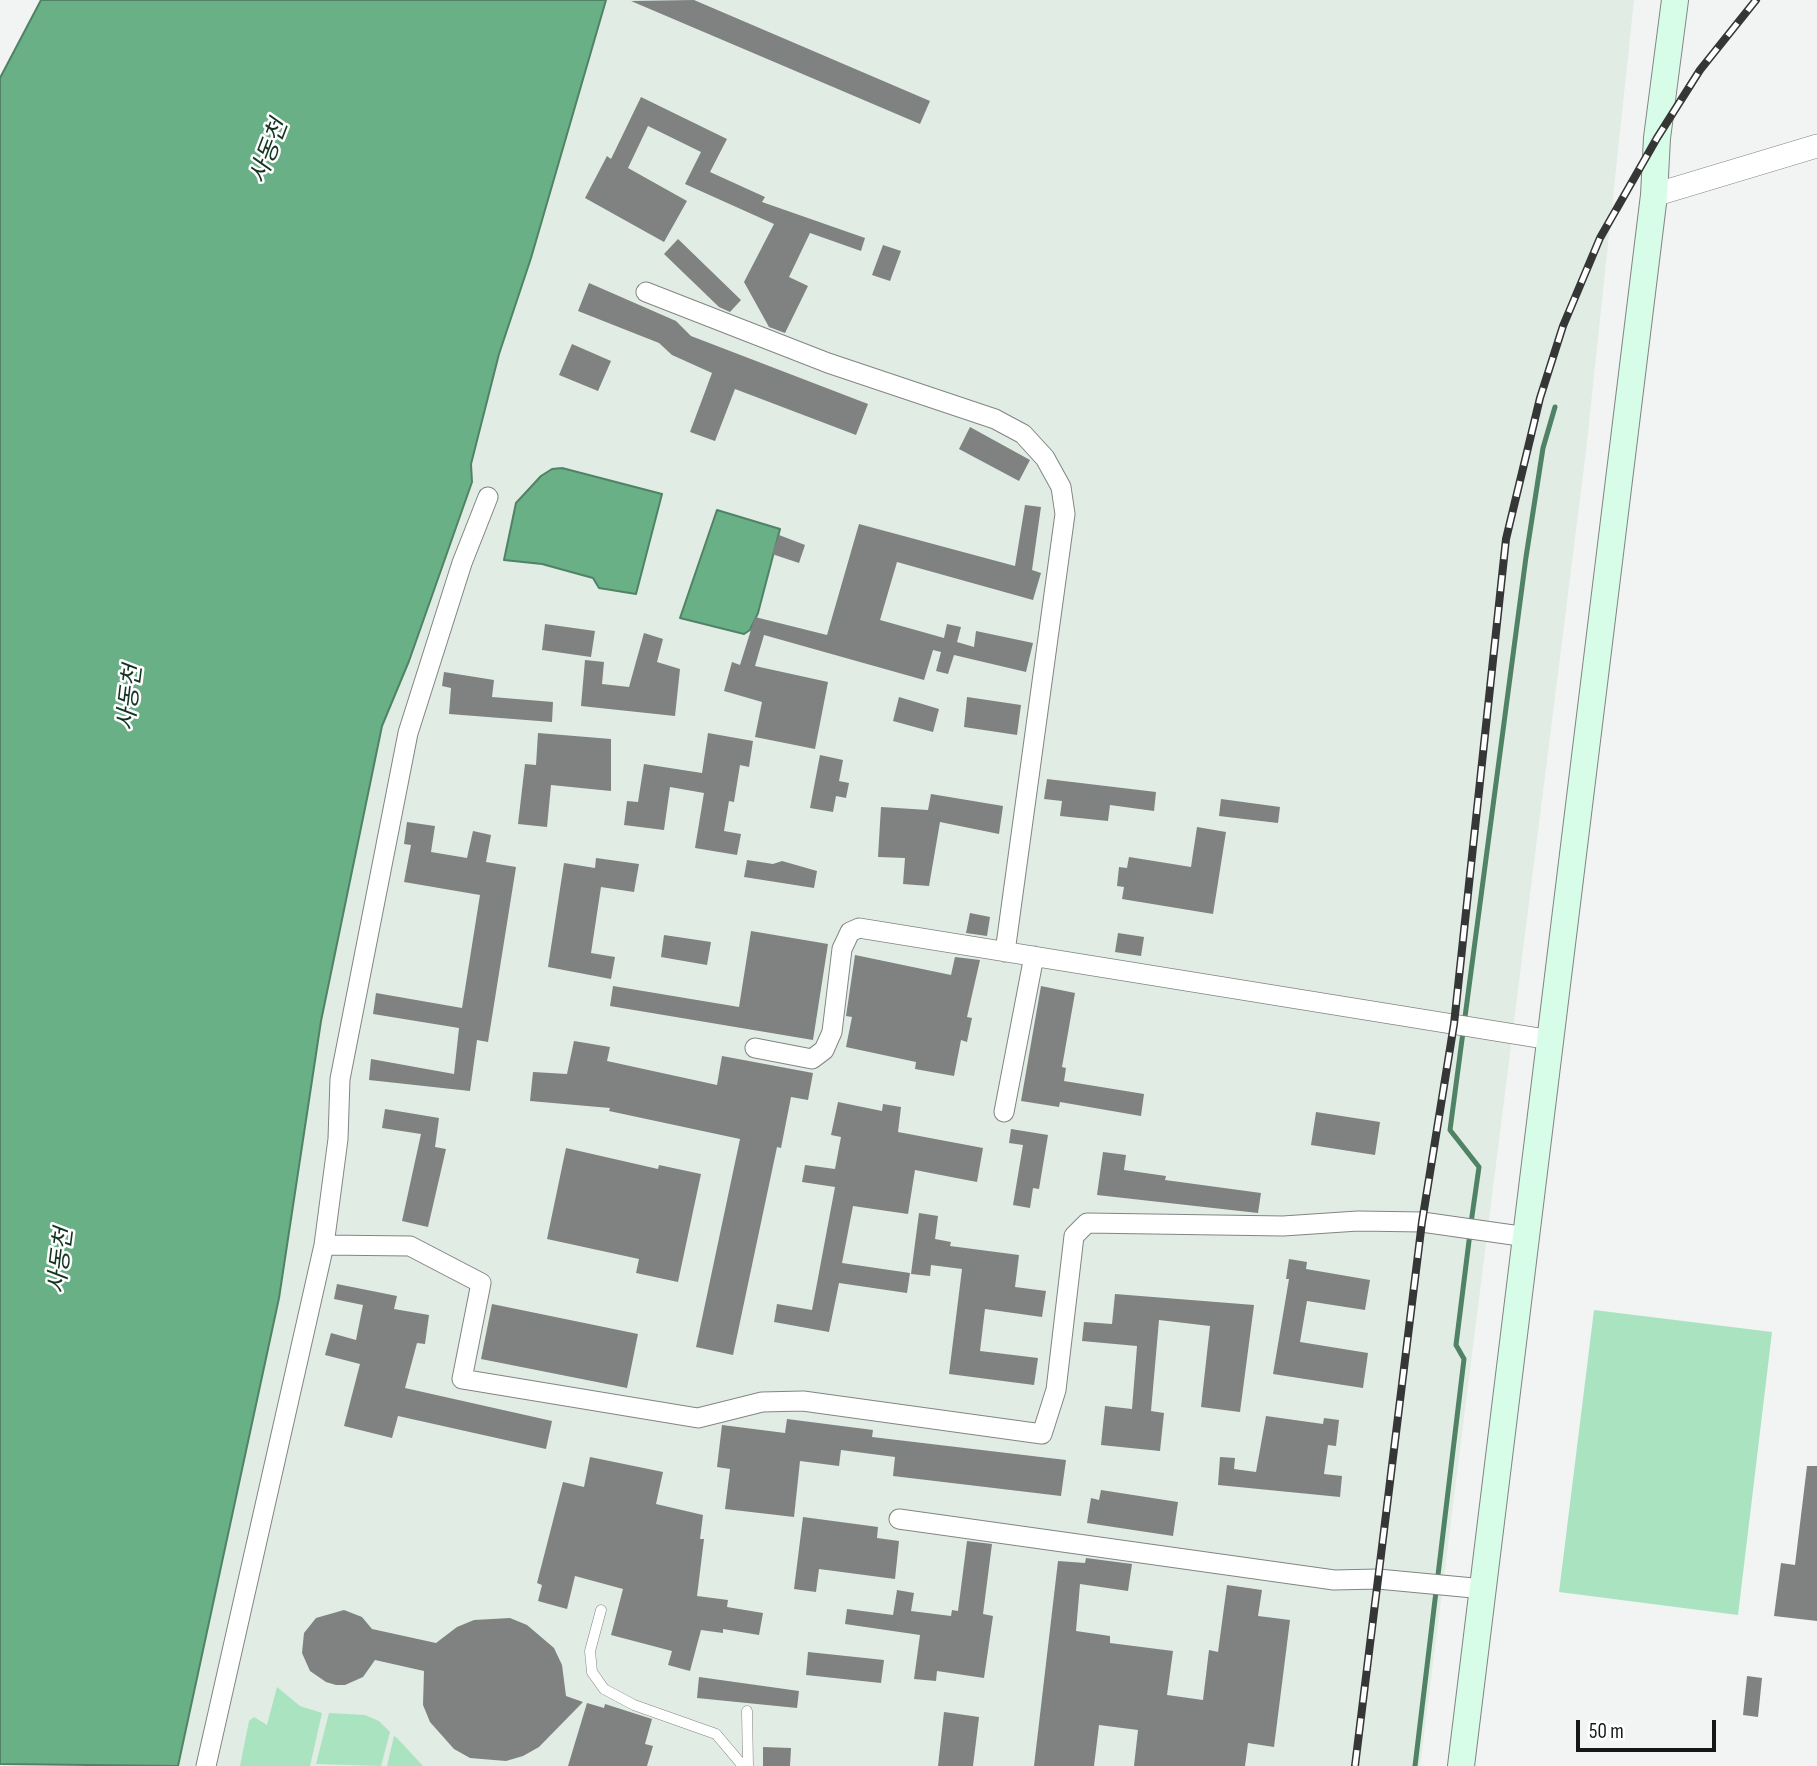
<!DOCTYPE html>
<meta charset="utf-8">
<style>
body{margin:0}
#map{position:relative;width:1817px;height:1766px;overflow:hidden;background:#f1f4f2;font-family:"Sofia Sans Condensed",sans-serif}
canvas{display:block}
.scale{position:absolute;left:1576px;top:1720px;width:140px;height:32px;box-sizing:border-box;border:4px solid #151716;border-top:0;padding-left:9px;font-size:21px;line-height:24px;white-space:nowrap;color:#151716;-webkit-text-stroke:5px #fff;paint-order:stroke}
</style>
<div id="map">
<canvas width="1817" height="1766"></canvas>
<div class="scale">50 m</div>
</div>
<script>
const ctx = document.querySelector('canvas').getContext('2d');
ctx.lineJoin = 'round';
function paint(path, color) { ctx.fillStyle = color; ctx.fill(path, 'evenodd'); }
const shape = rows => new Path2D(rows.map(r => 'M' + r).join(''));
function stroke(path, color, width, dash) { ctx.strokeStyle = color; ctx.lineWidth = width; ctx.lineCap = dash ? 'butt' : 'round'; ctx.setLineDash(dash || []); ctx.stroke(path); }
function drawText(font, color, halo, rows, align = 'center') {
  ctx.font = font + ' "Sofia Sans Condensed","Noto Sans KR",sans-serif'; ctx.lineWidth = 5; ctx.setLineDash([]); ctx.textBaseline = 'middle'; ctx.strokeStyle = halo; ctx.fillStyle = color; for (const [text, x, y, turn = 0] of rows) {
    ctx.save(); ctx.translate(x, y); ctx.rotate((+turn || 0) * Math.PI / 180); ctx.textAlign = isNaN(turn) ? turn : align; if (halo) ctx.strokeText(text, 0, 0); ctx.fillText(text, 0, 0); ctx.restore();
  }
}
paint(shape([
 [566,0,1634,0,1586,451,1420,1766,79,1766]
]), '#e1ece4');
paint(shape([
 [1594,1310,1772,1332,1738,1615,1559,1592],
 [277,1687,300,1706,322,1713,310,1766,240,1766,249,1721,254,1717,267,1725],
 [329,1713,365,1715,379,1721,390,1732,381,1766,316,1764],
 [394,1736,397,1738,423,1766,387,1766]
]), '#aae3bf');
const water = shape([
 [41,0,606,0,531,258,499,354,471,464,472,482,409,661,382,726,321,1021,279,1298,178,1766,0,1764,0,78,41,0],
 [562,468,662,494,636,594,599,588,593,578,542,564,504,560,516,503,541,476,552,469,562,468],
 [717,510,780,529,758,613,750,630,744,634,680,618,717,510]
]);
paint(water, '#6ab087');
stroke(water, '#508265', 2);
stroke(shape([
 [1471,1223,1479,1167,1450,1130,1526,557,1543,448,1555,407],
 [1415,1766,1464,1359,1456,1345,1470,1233]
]), '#508265', 5);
paint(shape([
 [694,0,930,101,920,124,631,1],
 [641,97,727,139,710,172,765,197,762,202,865,238,861,251,810,233,789,277,808,286,785,333,769,327,744,282,774,224,685,184,701,152,648,126,628,168,687,201,664,242,585,198,607,156,611,159],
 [678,239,741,300,730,312,719,307,664,254],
 [883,245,901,251,890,281,872,275],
 [589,283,676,321,691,336,868,404,856,435,735,389,715,441,690,432,712,373,672,355,659,343,578,311],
 [572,344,611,361,598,391,559,375],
 [970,427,1030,460,1019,481,959,449],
 [1025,505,1041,507,1032,570,1041,573,1033,600,897,562,880,620,944,638,947,624,961,627,957,642,974,647,976,631,1033,643,1026,672,954,655,948,674,936,671,941,652,933,650,924,680,764,635,755,666,828,682,815,749,755,737,762,702,724,691,732,662,740,665,755,617,827,635,859,524,1015,566],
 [779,535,805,545,799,563,772,554],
 [545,624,595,631,591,657,542,650],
 [644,633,663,639,657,662,680,669,675,716,581,706,585,660,604,662,602,684,629,687],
 [444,672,494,680,492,697,553,702,552,722,449,714,451,688,442,686],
 [899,697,939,709,933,732,893,721],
 [967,697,1021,705,1017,735,964,727],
 [538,733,611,739,611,791,551,785,547,827,518,824,525,764,536,765],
 [708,733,753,741,749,767,740,765,734,802,729,801,724,831,741,834,737,855,695,848,704,793,670,787,664,830,624,825,627,801,638,802,644,764,702,773],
 [820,755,843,760,839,781,849,783,846,798,836,796,833,812,810,808],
 [1047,779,1156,792,1154,811,1110,805,1108,821,1060,816,1062,801,1044,799],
 [931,794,1003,806,999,834,940,822,929,886,903,884,905,858,878,857,881,807,928,810],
 [1221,799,1280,807,1278,823,1219,816],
 [407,822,435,826,431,852,467,858,473,831,491,835,486,862,516,867,488,1042,477,1040,470,1091,369,1080,371,1059,454,1074,459,1028,373,1014,376,993,462,1008,480,895,404,882,411,845,404,844],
 [1197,827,1226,832,1213,914,1122,899,1124,887,1117,886,1119,867,1127,868,1129,857,1191,867],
 [596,858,639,864,634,892,601,887,591,953,615,957,611,979,548,967,564,863,595,868],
 [747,860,773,864,782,861,817,871,814,888,744,877],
 [970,913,990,917,987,936,966,933],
 [751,931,828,944,813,1040,610,1006,613,986,739,1007],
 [1118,933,1144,937,1141,956,1115,952],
 [664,935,711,942,707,965,661,957],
 [855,955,951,975,955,957,980,960,967,1017,972,1018,967,1042,961,1040,954,1076,915,1069,916,1062,846,1047,852,1017,846,1016],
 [1041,986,1075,993,1062,1067,1066,1068,1064,1081,1144,1094,1141,1116,1060,1102,1059,1107,1021,1101],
 [574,1041,610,1047,607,1061,717,1085,722,1056,813,1073,808,1100,791,1097,781,1148,777,1147,733,1355,696,1347,740,1139,609,1111,610,1108,530,1101,533,1072,567,1074],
 [838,1102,882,1111,883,1104,901,1107,898,1132,983,1148,977,1182,915,1170,908,1214,853,1206,842,1263,910,1273,907,1293,839,1283,829,1332,774,1322,777,1304,812,1310,835,1187,802,1182,805,1165,835,1169,841,1137,831,1135],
 [385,1109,439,1118,435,1147,446,1149,428,1227,402,1221,421,1134,382,1128],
 [1316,1112,1380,1122,1375,1155,1311,1145],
 [1011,1129,1048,1135,1039,1189,1033,1188,1030,1208,1013,1205,1023,1145,1009,1143],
 [566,1148,658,1169,659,1165,701,1174,678,1282,636,1273,639,1259,547,1239],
 [1103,1152,1126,1155,1124,1170,1166,1176,1165,1180,1261,1193,1258,1213,1097,1195],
 [919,1213,938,1216,935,1239,951,1242,950,1246,1019,1255,1015,1287,1046,1291,1042,1317,985,1309,980,1351,1038,1358,1034,1385,949,1374,962,1269,931,1265,930,1276,911,1274],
 [1289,1259,1307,1262,1306,1269,1370,1280,1365,1310,1307,1301,1300,1342,1368,1353,1363,1388,1273,1374,1289,1279,1286,1279],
 [337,1284,397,1296,394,1309,429,1315,425,1344,417,1343,405,1388,552,1421,546,1449,398,1416,392,1438,344,1426,360,1364,325,1355,331,1333,356,1340,363,1305,334,1299],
 [1115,1294,1254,1305,1240,1412,1201,1407,1210,1326,1159,1320,1151,1411,1164,1413,1160,1451,1101,1445,1105,1406,1132,1409,1137,1346,1082,1341,1084,1322,1112,1324],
 [492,1304,638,1334,627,1388,481,1359],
 [1266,1416,1323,1424,1324,1418,1339,1420,1336,1446,1328,1445,1324,1474,1342,1476,1340,1497,1218,1485,1220,1457,1235,1458,1234,1469,1256,1472],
 [787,1419,873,1430,872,1437,1066,1460,1061,1496,893,1476,895,1457,841,1450,839,1466,800,1461,794,1517,725,1509,730,1469,717,1467,722,1425,785,1433],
 [590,1457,663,1472,656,1504,703,1515,700,1539,704,1539,697,1596,728,1600,727,1607,763,1613,759,1635,723,1629,723,1633,701,1630,690,1671,668,1665,672,1651,611,1635,623,1589,575,1576,567,1609,538,1601,542,1585,537,1583,563,1482,584,1487],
 [1807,1466,1817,1466,1817,1621,1774,1616,1781,1563,1795,1565],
 [1101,1490,1178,1502,1173,1536,1087,1523,1091,1498,1099,1500],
 [803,1517,878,1527,877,1538,899,1541,895,1579,819,1569,816,1592,794,1589],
 [967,1541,992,1544,983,1614,993,1616,984,1678,937,1671,936,1681,914,1679,920,1635,845,1624,847,1609,893,1615,897,1590,914,1593,911,1611,951,1616,952,1610,958,1611],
 [1086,1558,1132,1564,1128,1591,1080,1584,1076,1631,1110,1636,1110,1643,1173,1651,1167,1695,1203,1700,1209,1650,1218,1652,1227,1585,1262,1590,1258,1616,1290,1620,1274,1747,1248,1743,1245,1766,1134,1766,1138,1730,1099,1725,1094,1766,1034,1766,1058,1561,1085,1563],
 [344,1610,362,1617,372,1629,436,1643,457,1627,474,1620,510,1618,527,1625,554,1648,562,1665,566,1696,583,1702,539,1747,523,1756,506,1761,470,1758,454,1749,430,1722,423,1705,424,1671,375,1660,363,1677,345,1685,336,1685,326,1682,310,1671,302,1653,304,1633,316,1618],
 [808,1652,884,1660,881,1683,806,1675],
 [1747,1676,1762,1678,1758,1717,1743,1715],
 [699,1677,799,1691,797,1708,697,1698],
 [587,1703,604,1708,605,1704,652,1719,645,1744,653,1746,647,1766,568,1766],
 [944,1712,979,1717,973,1766,938,1766],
 [763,1747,791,1748,790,1766,763,1766]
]), '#7f8280');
const service = shape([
 [601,1610,590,1651,592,1672,604,1689,634,1705,716,1734,743,1766],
 [747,1711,748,1766]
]);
const minor = shape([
 [646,292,828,363,995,419,1023,434,1045,458,1061,487,1065,514,1005,952],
 [755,1048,812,1059,824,1050,832,1032,842,949,850,932,859,928,1551,1040],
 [1004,1112,1034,956],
 [324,1245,410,1246,481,1283,462,1379,698,1418,762,1402,803,1401,1042,1434,1056,1390,1074,1236,1087,1223,1283,1226,1358,1221,1422,1222,1527,1237],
 [899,1519,1334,1580,1378,1579,1484,1589],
 [206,1766,324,1245,338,1139,340,1079,408,733,462,563,488,497]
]);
const tertiary = shape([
 [1654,195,1817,146]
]);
const secondary = shape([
 [1461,1766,1654,195,1657,138,1675,0]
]);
stroke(service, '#828583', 11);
stroke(minor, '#828583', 21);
stroke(tertiary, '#828583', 24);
stroke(secondary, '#828583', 28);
stroke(service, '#fff', 10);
stroke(minor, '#fff', 19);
stroke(tertiary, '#fff', 23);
stroke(secondary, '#d7fce7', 26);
const rail = shape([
 [1355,1766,1422,1222,1454,1024,1506,539,1540,398,1563,326,1600,238,1657,138,1700,70,1756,0]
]);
stroke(rail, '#353736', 8);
stroke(rail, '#fff', 5, [16]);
drawText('italic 24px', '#133321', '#fff', [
 ["사동천",270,152,-69],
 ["사동천",131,698,-83],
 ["사동천",62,1261,-83]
]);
</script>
